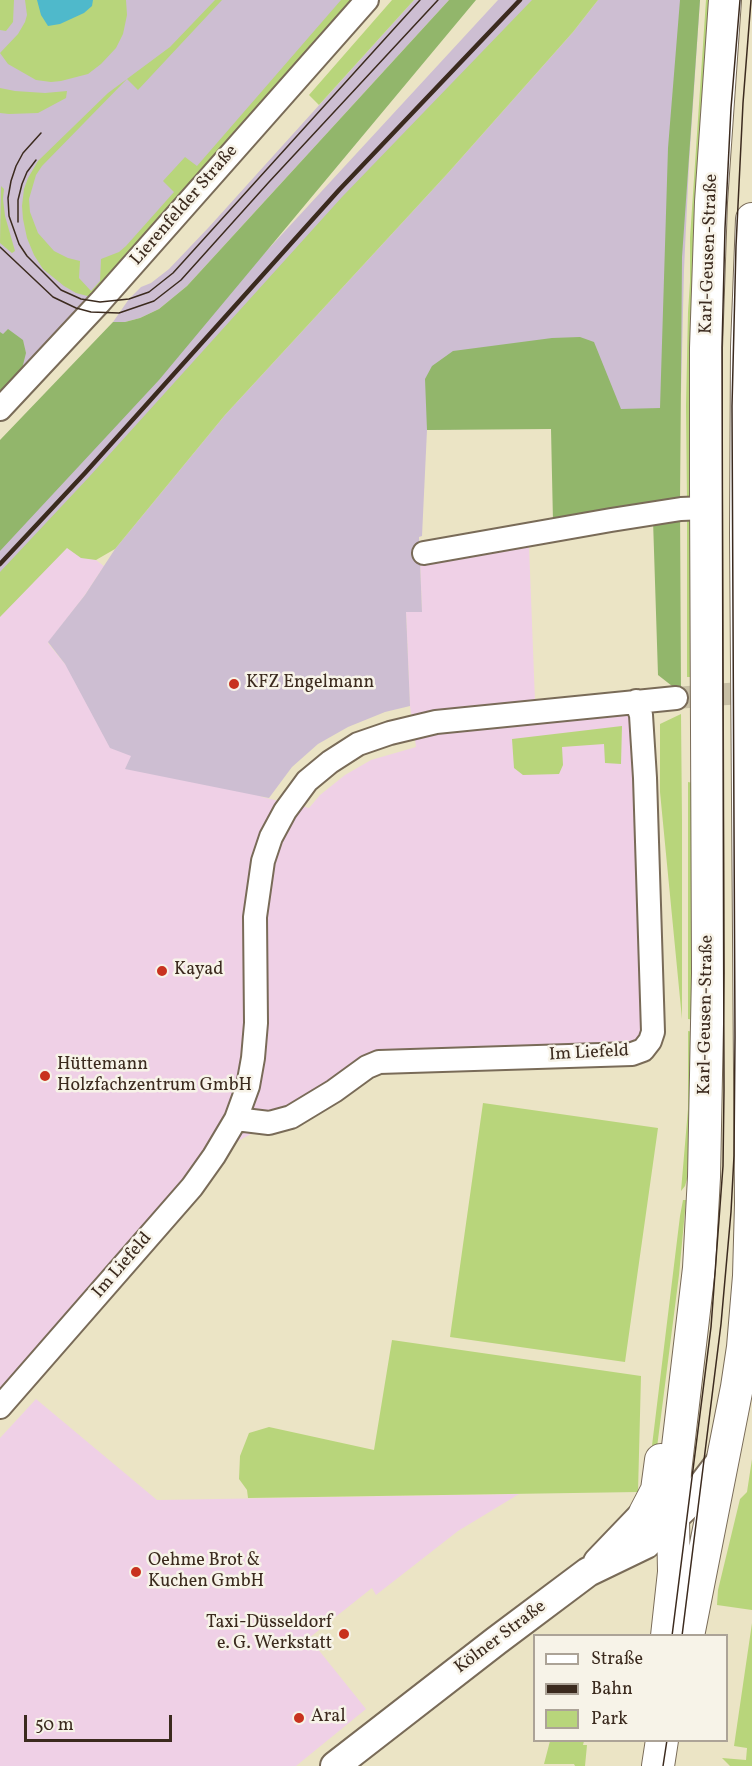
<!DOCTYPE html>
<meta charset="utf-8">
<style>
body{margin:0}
#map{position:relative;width:752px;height:1766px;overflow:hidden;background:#ebe4c5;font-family:Vollkorn,serif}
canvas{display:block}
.legend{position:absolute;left:533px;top:1634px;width:195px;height:108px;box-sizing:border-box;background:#f7f3e8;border:2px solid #aca397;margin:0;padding:8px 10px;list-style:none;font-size:18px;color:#3b2a1e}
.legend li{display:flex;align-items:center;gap:12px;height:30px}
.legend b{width:30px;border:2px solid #aca397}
.scale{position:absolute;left:24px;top:1715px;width:148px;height:27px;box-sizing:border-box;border:3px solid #3b2a1e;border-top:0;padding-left:8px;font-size:18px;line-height:21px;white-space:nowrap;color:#3b2a1e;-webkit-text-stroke:4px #f7f3e8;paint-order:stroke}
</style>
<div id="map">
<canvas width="752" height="1766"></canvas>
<ul class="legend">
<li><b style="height:8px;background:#fff"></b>Straße</li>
<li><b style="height:8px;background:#3b2a1e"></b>Bahn</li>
<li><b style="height:16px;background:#b8d57b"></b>Park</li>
</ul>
<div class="scale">50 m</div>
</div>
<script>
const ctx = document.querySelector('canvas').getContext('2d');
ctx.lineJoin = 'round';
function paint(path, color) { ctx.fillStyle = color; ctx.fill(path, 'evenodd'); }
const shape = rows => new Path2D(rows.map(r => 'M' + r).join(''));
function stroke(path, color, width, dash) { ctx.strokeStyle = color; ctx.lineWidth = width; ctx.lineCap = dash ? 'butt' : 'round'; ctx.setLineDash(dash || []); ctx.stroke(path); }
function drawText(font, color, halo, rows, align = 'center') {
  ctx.font = font + ' Vollkorn,serif'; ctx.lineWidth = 5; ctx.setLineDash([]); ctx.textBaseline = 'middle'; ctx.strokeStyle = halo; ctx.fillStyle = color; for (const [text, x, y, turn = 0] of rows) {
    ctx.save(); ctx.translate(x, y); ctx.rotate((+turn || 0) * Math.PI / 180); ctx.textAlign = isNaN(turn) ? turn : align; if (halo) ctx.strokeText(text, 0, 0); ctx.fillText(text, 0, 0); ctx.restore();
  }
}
paint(shape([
 [66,538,104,566,85,595,48,643,65,664,262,797,309,808,320,795,345,775,371,760,416,747,410,706,406,611,422,612,420,559,517,538,529,546,535,701,633,704,650,1019,641,1047,379,1060,290,1113,212,1155,0,1399,0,607],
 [36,1399,157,1500,519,1494,458,1531,376,1595,372,1588,309,1638,366,1709,296,1766,0,1766,0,1438]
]), '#efd0e6');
paint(shape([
 [0,0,361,0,0,396],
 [414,0,449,0,187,286,159,309,140,318,125,322,113,322,129,299,141,287,151,283,169,269,209,227],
 [498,0,565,0,0,598,0,540],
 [598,0,700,0,689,164,684,270,681,393,661,410,551,427,427,430,422,536,419,537,422,612,406,612,410,706,385,712,348,727,318,744,292,767,269,798,125,769,131,756,110,748,65,664,48,642,85,595,115,549,225,415,448,173,573,32]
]), '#cdbed2');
paint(shape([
 [0,0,14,0,13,22,6,31,0,30],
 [25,0,126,0,127,15,123,34,116,48,101,64,88,74,61,81,51,82,36,80,8,64,0,53,18,34,25,22,27,15],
 [215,0,222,0,138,90,127,79,42,166,36,175,29,199,30,212,38,233,54,251,68,258,80,261,79,278,91,291,100,281,101,259,119,252,126,246,174,192,163,181,185,157,197,166,341,0,354,0,95,298,76,293,64,286,43,269,34,255,27,238,23,219,22,206,24,189,28,178,38,161,108,93,170,47],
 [392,0,414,0,319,105,309,95],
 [532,0,598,0,573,32,448,173,225,415,115,549,96,560,81,558,67,548,0,617,0,572,89,477,342,197],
 [706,0,710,0,691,503,687,503,686,406,688,312,690,282,690,238],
 [0,88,15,91,45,93,67,91,66,98,38,113,9,114,0,113],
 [1,186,4,189,3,199,5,216,15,251,12,253,0,243],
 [687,514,691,515,692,677,687,677],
 [681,714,682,821,682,1019,660,792,660,724],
 [622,726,621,764,605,763,604,744,562,747,563,765,559,774,523,775,514,768,512,739],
 [688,782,693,783,694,1020,688,1019],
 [688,1031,694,1032,691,1109,687,1179,685,1186,681,1191,688,1109],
 [483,1103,658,1128,625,1362,450,1337],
 [683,1200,686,1200,679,1275,655,1463,650,1462,680,1216],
 [392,1340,641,1376,638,1492,248,1498,247,1490,239,1479,240,1456,249,1433,269,1427,374,1450],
 [752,1459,752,1610,717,1605,718,1590,740,1499,747,1492],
 [752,1623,752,1766,730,1766,722,1758,746,1760,747,1748,734,1746],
 [550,1741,584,1741,583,1745,587,1745,585,1766,575,1766,574,1764,544,1764]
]), '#b8d57b');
paint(shape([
 [449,0,476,0,159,380,0,551,0,440,113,322,125,322,140,318,159,309,187,286],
 [680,0,700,0,682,257,680,502,681,693,658,675,653,520,553,522,551,429,427,430,425,379,432,366,453,351,552,338,580,337,594,342,621,409,660,408,668,148],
 [8,329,23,340,26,353,21,373,0,393,0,332,3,334]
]), '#92b66b');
paint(shape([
 [37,0,93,0,92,6,84,13,60,24,48,26,41,15]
]), '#4fb9cb');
stroke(shape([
 [676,698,752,692]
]), '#c8bfa4', 22, [22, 11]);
const minor = shape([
 [0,409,100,302,367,0],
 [424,553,611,520,681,509,706,508],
 [236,1119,269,1123,291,1117,334,1091,367,1067,379,1062,632,1054,643,1050,650,1041,653,1032,645,778,641,715,636,701],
 [0,1407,192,1187,214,1156,236,1119,248,1086,253,1058,256,1023,255,917,263,861,271,837,285,811,307,781,330,762,358,744,390,733,436,722,676,698]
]);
const tertiary = shape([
 [598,1562,645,1513],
 [335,1766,496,1641,588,1572,646,1544,689,1503,722,1460]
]);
const secondary = shape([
 [645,1513,657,1490,661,1460],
 [667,1636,674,1572,673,1520,675,1472,699,1268,704,1177,708,973,706,488,706,348,711,202,725,0],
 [688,1636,737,1387,743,1347,749,1276,751,1204,746,533,747,347,752,219],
 [658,1766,662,1740]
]);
stroke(minor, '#796b58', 26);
stroke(tertiary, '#796b58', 32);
stroke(secondary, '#796b58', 34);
stroke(minor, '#fff', 22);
stroke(tertiary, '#fff', 28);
stroke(secondary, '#fff', 32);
stroke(shape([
 [41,133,23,153,16,166,11,181,8,198,9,216,19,244,27,256,61,290,81,299,100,302,129,299,149,292,173,273,420,0],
 [18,222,18,200,22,184,27,172,36,160],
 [0,247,53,297,76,308,91,312,119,313,154,301,181,280,269,182,438,0],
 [672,1636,711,1327,723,1166,724,1090,722,347,725,228,731,108,740,0],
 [682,1636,721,1324,731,1212,734,1156,735,1037,732,406,736,246,743,103,751,0],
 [663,1766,667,1740]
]), '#3b2a1e', 1.5);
stroke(shape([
 [0,564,85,473,339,190,520,0]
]), '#3b2a1e', 4.5);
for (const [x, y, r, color] of [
 [234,684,6,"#c8321e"],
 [162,971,6,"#c8321e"],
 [45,1076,6,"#c8321e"],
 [136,1572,6,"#c8321e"],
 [344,1634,6,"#c8321e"],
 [299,1718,6,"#c8321e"]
]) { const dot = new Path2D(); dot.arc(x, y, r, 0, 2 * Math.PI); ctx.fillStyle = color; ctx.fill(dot); stroke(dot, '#f7f3e8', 2); }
drawText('18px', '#3b2a1e', '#f7f3e8', [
 ["Lierenfelder Straße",185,206,-49],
 ["Karl-Geusen-Straße",710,254,-88],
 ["Karl-Geusen-Straße",707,1015,-89],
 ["Im Liefeld",589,1054,-3],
 ["Im Liefeld",123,1266,-49],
 ["Kölner Straße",501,1638,-37]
]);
drawText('18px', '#3b2a1e', '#f7f3e8', [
 ["KFZ Engelmann",246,684],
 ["Kayad",174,971],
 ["Hüttemann",57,1066],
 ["Holzfachzentrum GmbH",57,1087],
 ["Oehme Brot &",148,1562],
 ["Kuchen GmbH",148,1583],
 ["Taxi-Düsseldorf",332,1624,"right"],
 ["e. G. Werkstatt",332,1645,"right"],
 ["Aral",311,1718]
], 'left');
</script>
